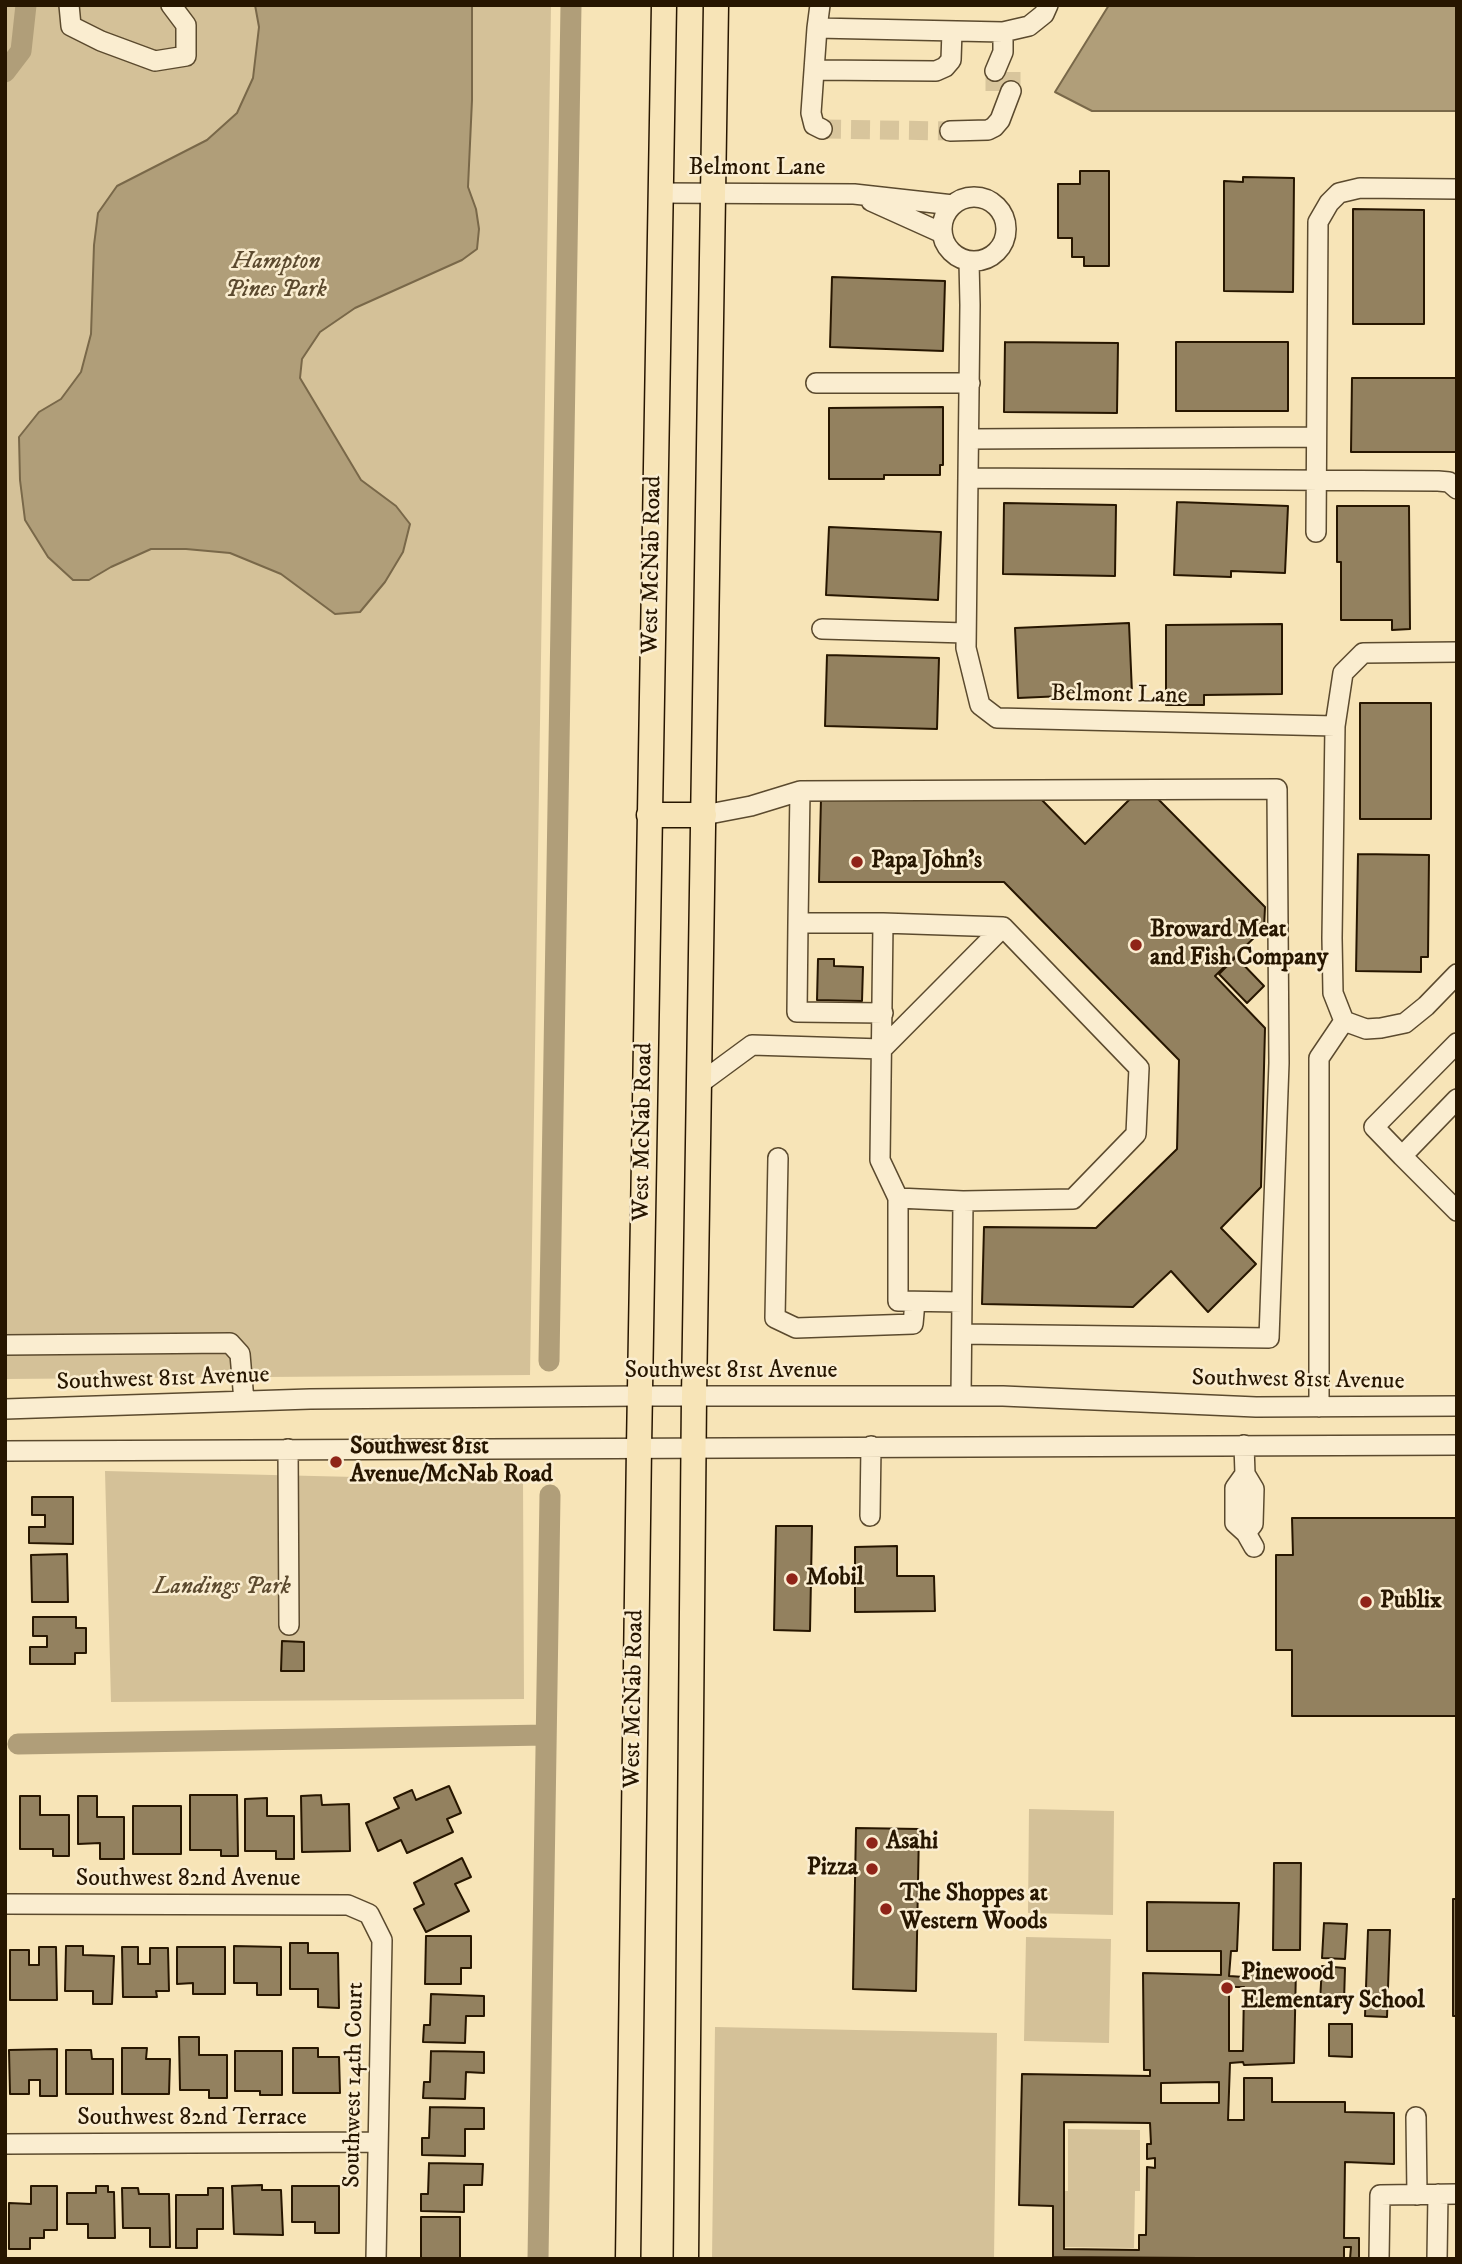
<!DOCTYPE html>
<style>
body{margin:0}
#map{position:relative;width:1462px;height:2264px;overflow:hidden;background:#f7e4b7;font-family:"IM FELL DW Pica",serif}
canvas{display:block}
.frame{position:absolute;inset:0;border:7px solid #271600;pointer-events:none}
</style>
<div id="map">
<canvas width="1462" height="2264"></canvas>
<div class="frame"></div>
</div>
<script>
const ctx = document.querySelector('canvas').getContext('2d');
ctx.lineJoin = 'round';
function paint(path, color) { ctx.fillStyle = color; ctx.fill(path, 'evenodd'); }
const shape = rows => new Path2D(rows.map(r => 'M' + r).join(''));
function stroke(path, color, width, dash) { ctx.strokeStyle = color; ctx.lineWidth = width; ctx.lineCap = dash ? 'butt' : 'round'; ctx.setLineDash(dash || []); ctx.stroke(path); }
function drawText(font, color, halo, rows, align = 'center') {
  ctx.font = font + ' "IM FELL DW Pica",serif'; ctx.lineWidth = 5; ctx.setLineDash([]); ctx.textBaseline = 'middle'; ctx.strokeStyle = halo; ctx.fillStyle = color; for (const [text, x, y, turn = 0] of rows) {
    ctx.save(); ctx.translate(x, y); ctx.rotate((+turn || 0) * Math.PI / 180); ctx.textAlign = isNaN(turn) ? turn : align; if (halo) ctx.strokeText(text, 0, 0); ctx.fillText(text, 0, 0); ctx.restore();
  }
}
paint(shape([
 [5,5,551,5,530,1375,5,1379],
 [105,1471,523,1481,524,1699,111,1702],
 [1029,1809,1114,1811,1113,1915,1028,1913],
 [1026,1937,1111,1939,1109,2043,1024,2041],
 [715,2027,997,2033,994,2259,712,2259],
 [1068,2129,1140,2130,1140,2191,1135,2191,1134,2248,1064,2247,1063,2191,1068,2191]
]), '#d4c198');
const water = shape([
 [255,5,472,5,472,100,468,187,476,209,479,229,477,249,462,260,355,308,320,332,302,359,300,378,361,480,396,506,410,524,403,552,385,582,360,612,335,614,281,574,230,553,186,549,151,549,111,567,89,580,73,580,48,557,25,520,20,480,19,437,39,412,61,399,81,372,91,334,94,245,98,213,117,186,207,140,237,113,253,78,259,27,255,5],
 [1109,5,1457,5,1457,111,1092,111,1055,92,1109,5]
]);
paint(water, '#b09e79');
stroke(water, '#796849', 2);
stroke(shape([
 [5,72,21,51,26,5],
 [549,1361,571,5],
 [18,1744,546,1735],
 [538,2259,550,1495]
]), '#b09e79', 21);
const building = shape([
 [1080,171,1109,171,1109,266,1084,266,1084,257,1072,257,1072,238,1058,238,1058,184,1080,184,1080,171],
 [1243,177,1294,178,1293,292,1224,291,1224,181,1243,182,1243,177],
 [1353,209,1424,210,1424,324,1353,324,1353,209],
 [832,277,945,281,943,351,830,347,832,277],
 [1005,342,1118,343,1117,413,1004,412,1005,342],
 [1176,342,1288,342,1288,411,1176,411,1176,342],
 [1352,378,1457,378,1457,452,1351,452,1352,378],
 [943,407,943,465,940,465,940,475,884,475,884,479,829,479,829,408,943,407],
 [1177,502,1288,506,1285,573,1231,571,1231,577,1174,575,1177,502],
 [1004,503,1116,505,1115,576,1003,574,1004,503],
 [1337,506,1409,506,1410,629,1392,630,1392,620,1341,620,1341,562,1337,562,1337,506],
 [829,527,941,532,938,600,826,595,829,527],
 [1129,623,1132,693,1018,698,1015,628,1129,623],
 [1282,624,1282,694,1204,695,1204,705,1166,705,1166,625,1282,624],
 [827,655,939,658,937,729,825,726,827,655],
 [1360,703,1431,703,1431,819,1360,819,1360,703],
 [1039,797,1085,844,1132,797,1157,798,1265,907,1264,928,1215,976,1265,1028,1261,1187,1221,1228,1256,1264,1208,1312,1171,1271,1133,1307,982,1304,984,1227,1096,1228,1177,1149,1179,1060,1004,882,819,882,821,798,1039,797],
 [1358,854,1429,855,1428,957,1421,957,1421,972,1356,971,1358,854],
 [1236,957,1264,986,1247,1003,1219,974,1236,957],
 [818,959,834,959,834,966,863,967,862,1001,817,1000,818,959],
 [32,1497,73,1497,73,1544,29,1543,29,1527,45,1527,45,1515,32,1515,32,1497],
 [1292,1518,1457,1518,1457,1716,1292,1716,1292,1650,1276,1650,1276,1555,1293,1555,1292,1518],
 [776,1526,812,1526,810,1631,774,1630,776,1526],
 [897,1546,897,1576,934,1576,935,1611,855,1612,855,1547,897,1546],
 [67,1554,68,1602,32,1602,31,1555,67,1554],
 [33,1617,76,1617,76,1628,86,1628,86,1653,75,1653,75,1664,30,1664,30,1647,47,1647,47,1636,33,1636,33,1617],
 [282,1641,304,1642,304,1671,281,1671,282,1641],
 [449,1786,461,1813,447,1819,453,1832,407,1853,401,1840,378,1851,366,1823,399,1808,394,1798,412,1790,416,1800,449,1786],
 [190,1795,237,1795,238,1856,221,1856,221,1850,190,1850,190,1795],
 [321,1795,322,1805,349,1804,350,1851,302,1852,301,1796,321,1795],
 [20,1796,40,1796,40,1815,69,1815,69,1856,53,1856,53,1849,20,1849,20,1796],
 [78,1796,97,1796,97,1817,124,1817,124,1859,100,1859,100,1843,78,1844,78,1796],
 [267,1798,267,1816,294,1816,294,1859,276,1859,276,1851,245,1851,245,1799,267,1798],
 [133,1806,181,1806,181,1854,133,1854,133,1806],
 [856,1828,919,1829,916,1991,853,1989,856,1828],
 [462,1858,471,1877,455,1884,469,1911,426,1932,414,1909,424,1904,414,1883,462,1858],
 [1274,1863,1301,1863,1300,1950,1273,1950,1274,1863],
 [1453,1899,1457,1899,1457,2016,1453,2016,1453,1899],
 [1147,1902,1239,1903,1237,1951,1231,1951,1229,1976,1244,1977,1244,1969,1296,1968,1294,2063,1244,2065,1243,2062,1230,2063,1228,2120,1244,2120,1244,2078,1272,2078,1272,2102,1345,2102,1345,2112,1394,2113,1394,2164,1345,2162,1344,2238,1359,2238,1359,2259,1350,2259,1351,2247,1344,2247,1344,2259,1053,2257,1053,2206,1019,2205,1022,2074,1150,2076,1150,2070,1144,2070,1143,1973,1221,1975,1221,1951,1147,1951,1147,1902],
 [1229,1987,1244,1987,1243,2051,1229,2051,1229,1987],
 [1219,2082,1219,2103,1161,2103,1161,2083,1219,2082],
 [1064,2122,1150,2123,1151,2144,1147,2144,1147,2159,1155,2158,1155,2168,1147,2167,1146,2235,1139,2235,1139,2250,1064,2249,1064,2122],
 [1324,1923,1347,1924,1345,1959,1322,1958,1324,1923],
 [1368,1930,1390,1930,1387,2017,1365,2016,1368,1930],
 [426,1936,471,1936,471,1968,461,1968,461,1984,425,1984,426,1936],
 [290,1943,308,1943,308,1953,338,1953,339,2008,318,2007,318,1989,290,1989,290,1943],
 [66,1946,83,1946,83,1955,114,1956,112,2004,93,2004,93,1991,65,1991,66,1946],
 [234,1946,281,1947,281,1995,257,1995,257,1983,234,1983,234,1946],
 [39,1947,56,1947,57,2000,10,2000,10,1950,29,1950,29,1965,39,1965,39,1947],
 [122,1947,138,1947,138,1964,150,1964,150,1948,168,1948,169,1991,156,1991,157,1997,123,1997,122,1947],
 [177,1947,225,1947,225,1994,193,1994,193,1983,177,1984,177,1947],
 [1322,1966,1345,1968,1344,2002,1320,2001,1322,1966],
 [431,1994,484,1996,484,2016,466,2016,465,2043,423,2042,424,2025,430,2025,431,1994],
 [1329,2024,1352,2024,1352,2057,1329,2056,1329,2024],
 [179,2037,199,2037,199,2055,227,2055,227,2098,209,2098,209,2090,180,2090,179,2037],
 [122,2048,147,2048,146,2059,170,2059,169,2094,122,2094,122,2048],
 [293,2048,318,2048,318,2057,339,2057,340,2093,293,2093,293,2048],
 [57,2049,57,2096,40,2096,40,2080,29,2080,29,2094,10,2094,9,2050,57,2049],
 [66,2050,91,2050,92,2059,113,2059,113,2094,66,2094,66,2050],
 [235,2051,282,2051,282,2095,260,2095,260,2091,235,2091,235,2051],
 [431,2051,484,2052,484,2073,466,2072,465,2099,423,2098,424,2082,430,2082,431,2051],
 [430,2107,484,2108,484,2129,465,2129,465,2156,422,2155,422,2138,429,2138,430,2107],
 [429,2163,483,2164,482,2185,464,2185,464,2212,421,2211,421,2194,428,2194,429,2163],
 [262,2185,262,2190,281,2190,283,2235,234,2234,232,2186,262,2185],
 [31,2186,57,2186,57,2230,44,2230,44,2238,30,2238,30,2249,9,2249,9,2203,31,2204,31,2186],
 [96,2186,108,2186,108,2192,114,2192,115,2238,88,2238,88,2224,67,2224,67,2193,96,2193,96,2186],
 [292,2186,339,2186,339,2233,315,2233,315,2222,292,2222,292,2186],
 [122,2188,138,2188,139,2194,169,2194,170,2247,150,2247,150,2228,123,2228,122,2188],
 [208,2188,223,2188,223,2229,197,2229,197,2248,176,2248,176,2195,208,2195,208,2188],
 [421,2217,460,2217,460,2259,421,2259,421,2217]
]);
paint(building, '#93815f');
stroke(building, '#271600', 2);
stroke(shape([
 [995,91,995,71],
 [1011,91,1011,70],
 [822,129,950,131]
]), '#d8c59c', 19, [19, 10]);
const minor = shape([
 [69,5,71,26,101,41,155,61,186,56,186,25,171,5],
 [820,5,817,28,1003,32,1029,26,1044,14,1048,5],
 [817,28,811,113,814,125,822,129],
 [814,70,936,71,945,67,951,60,952,31],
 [995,71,1003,52,1003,32],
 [950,131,988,130,994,127,1000,120,1011,91],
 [659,193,854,194,953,205],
 '942 229a32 32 0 1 1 64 0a32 32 0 1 1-64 0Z',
 [871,201,942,233],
 [969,261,970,305,966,648,980,705,997,718,1335,726],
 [816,383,970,383],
 [969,439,1316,437],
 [968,478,1438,481,1449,482,1457,489],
 [1316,532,1318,222,1329,203,1339,193,1360,188,1457,189],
 [822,629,966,633],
 [1457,652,1363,653,1343,673,1335,726,1332,938,1333,993,1344,1021,1366,1029,1381,1028,1405,1023,1426,1006,1457,974],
 [800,791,798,923,883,923,1003,927,1139,1068,1136,1134,1073,1199,963,1201,898,1198],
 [704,815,751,806,800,791,1277,789,1279,1063,1269,1338,962,1334],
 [798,923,797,1012,883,1013],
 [883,923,880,1160,898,1198,898,1301,962,1302],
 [699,1084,752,1045,882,1049,1003,927],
 [1457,1099,1402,1156,1457,1211],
 [1402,1156,1374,1127,1457,1043],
 [778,1158,775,1318,796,1328,913,1324,915,1302],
 [5,1345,230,1343,240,1354,244,1401],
 [961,1396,963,1201],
 [1319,1407,1319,1058,1344,1021],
 [5,1409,310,1399,639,1396,1003,1396,1256,1407,1457,1406],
 [1244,1445,1245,1474,1254,1489,1253,1524,1246,1533],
 [288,1449,289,1625],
 [5,1451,1457,1445],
 [1245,1474,1235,1488,1235,1523,1246,1533,1254,1547],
 [870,1516,871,1446],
 [5,1904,348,1905,369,1914,382,1940,376,2259],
 [1416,2117,1417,2195],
 [5,2144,378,2142],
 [1379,2259,1380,2195,1457,2194],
 [1437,2259,1438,2194]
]);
const major = shape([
 [649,815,704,815],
 [628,2259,639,1447,664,5],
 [686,2259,694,1396,716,5]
]);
stroke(minor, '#5b4a2e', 22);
stroke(major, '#271600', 27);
stroke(minor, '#faedd0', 19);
stroke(major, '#f7e4b7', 24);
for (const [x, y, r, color] of [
 [857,862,7,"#8f2418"],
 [1136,945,7,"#8f2418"],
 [336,1462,7,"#8f2418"],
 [792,1579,7,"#8f2418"],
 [1366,1602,7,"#8f2418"],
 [872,1843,7,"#8f2418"],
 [872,1869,7,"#8f2418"],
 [886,1909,7,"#8f2418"],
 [1227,1988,7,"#8f2418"]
]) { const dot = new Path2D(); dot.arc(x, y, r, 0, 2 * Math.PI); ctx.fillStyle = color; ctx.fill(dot); stroke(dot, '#faedd0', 2.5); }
drawText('24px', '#271600', '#faedd0', [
 ["Belmont Lane",757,169],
 ["West McNab Road",653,565,-89],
 ["Belmont Lane",1119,696,1],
 ["West McNab Road",644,1132,-89],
 ["Southwest 81st Avenue",731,1372],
 ["Southwest 81st Avenue",163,1380,-2],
 ["Southwest 81st Avenue",1298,1381,1],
 ["West McNab Road",635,1699,-89],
 ["Southwest 82nd Avenue",188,1880],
 ["Southwest 14th Court",355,2085,-89],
 ["Southwest 82nd Terrace",192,2119]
]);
drawText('italic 24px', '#5b492e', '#faedd0', [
 ["Hampton",276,263],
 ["Pines Park",276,291],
 ["Landings Park",222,1588]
]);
drawText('bold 24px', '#271600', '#faedd0', [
 ["Papa John's",871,862],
 ["Broward Meat",1150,931],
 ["and Fish Company",1150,959],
 ["Southwest 81st",350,1448],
 ["Avenue/McNab Road",350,1476],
 ["Mobil",806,1579],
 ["Publix",1380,1602],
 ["Asahi",886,1843],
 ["Pizza",858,1869,"right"],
 ["The Shoppes at",900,1895],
 ["Western Woods",900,1923],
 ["Pinewood",1241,1974],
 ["Elementary School",1241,2002]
], 'left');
</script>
